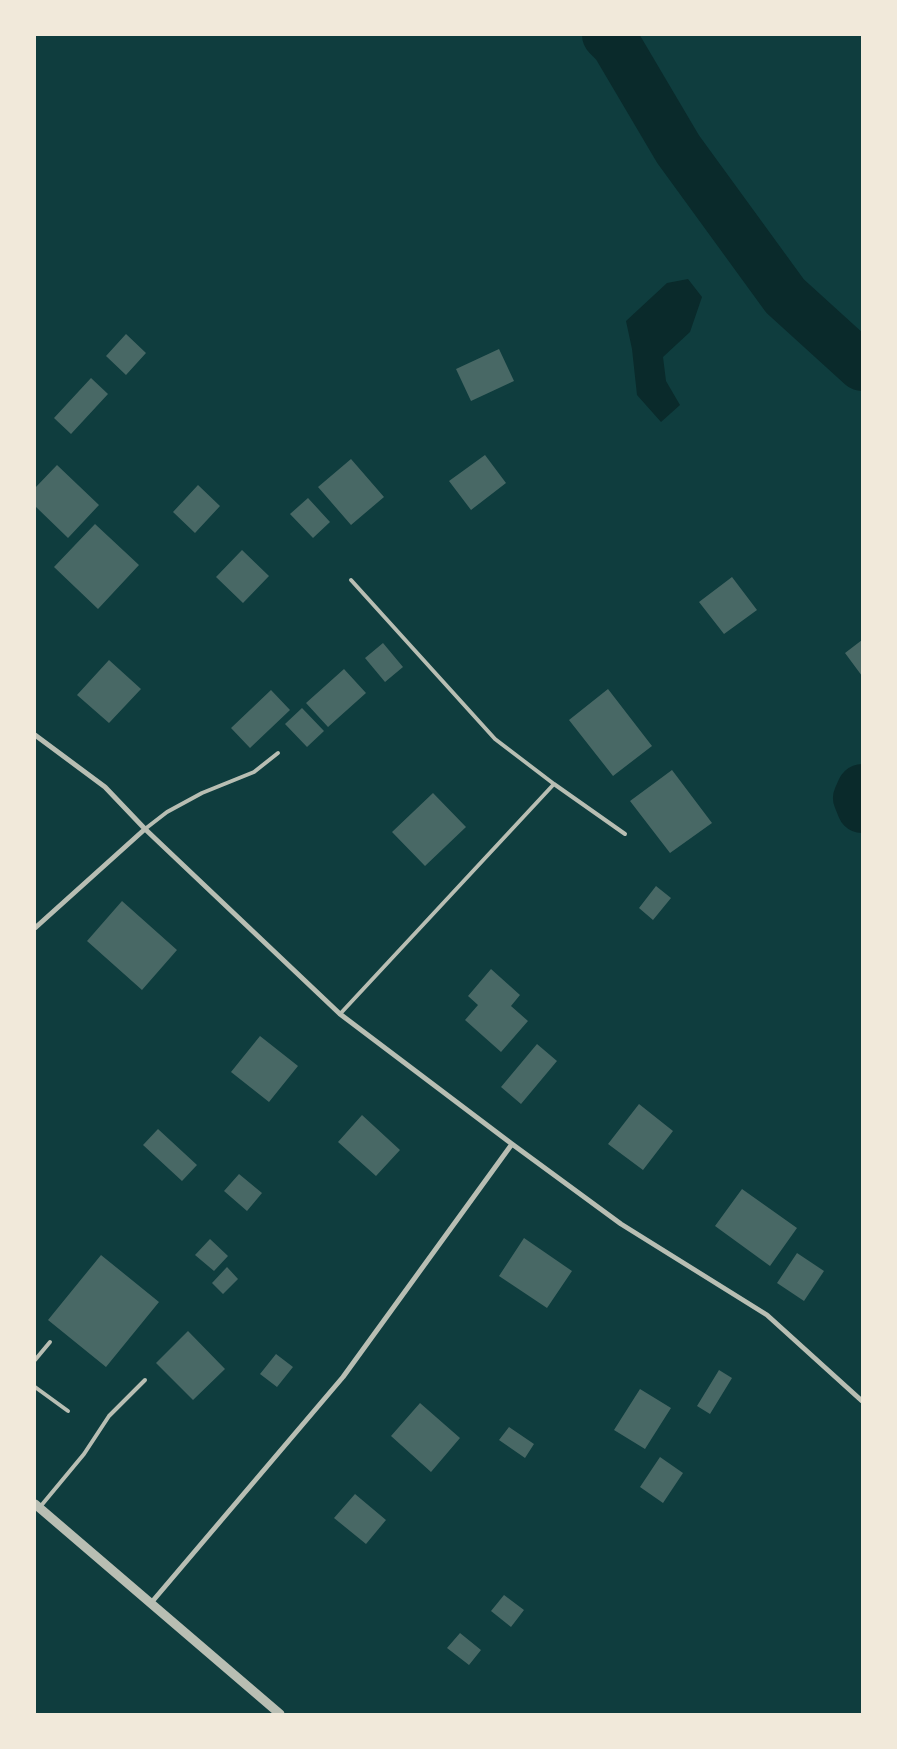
<!DOCTYPE html>
<style>
body{margin:0}
#map{position:relative;width:897px;height:1749px;overflow:hidden;background:#0f3d3e;font-family:"Source Sans 3",sans-serif}
canvas{display:block}
.frame{position:absolute;inset:0;border:36px solid #f1e9da;pointer-events:none}
</style>
<div id="map">
<canvas width="897" height="1749"></canvas>
<div class="frame"></div>
</div>
<script>
const ctx = document.querySelector('canvas').getContext('2d');
ctx.lineJoin = 'round';
function paint(path, color) { ctx.fillStyle = color; ctx.fill(path, 'evenodd'); }
const shape = rows => new Path2D(rows.map(r => 'M' + r).join(''));
function stroke(path, color, width, dash) { ctx.strokeStyle = color; ctx.lineWidth = width; ctx.lineCap = dash ? 'butt' : 'round'; ctx.setLineDash(dash || []); ctx.stroke(path); }
paint(shape([
 [688,279,702,297,690,332,663,357,666,381,680,405,661,422,637,395,632,349,626,321,667,283]
]), '#0a2a2b');
stroke(shape([
 [607,35,616,44,678,149,785,296,862,366],
 [862,789,858,798,862,808]
]), '#0a2a2b', 50);
paint(shape([
 [126,334,146,353,126,375,106,356],
 [499,349,514,381,471,401,456,369],
 [91,378,108,394,71,434,54,418],
 [485,455,506,483,471,510,449,481],
 [351,459,384,497,351,525,318,487],
 [57,465,99,505,68,538,35,506,35,488],
 [198,485,220,506,195,533,173,512],
 [308,498,330,522,313,538,290,514],
 [95,524,139,565,98,609,54,567],
 [242,550,269,576,243,603,216,577],
 [732,577,757,610,724,634,699,602],
 [862,640,862,676,845,653],
 [383,643,403,667,385,682,365,658],
 [109,660,141,689,109,723,77,695],
 [344,669,366,693,328,727,306,703],
 [608,689,652,746,613,776,569,720],
 [271,690,290,710,250,748,231,728],
 [302,708,324,731,307,747,285,724],
 [672,770,712,823,670,853,630,801],
 [433,793,466,827,425,866,392,832],
 [656,886,671,898,653,920,639,908],
 [122,901,177,950,142,990,87,941],
 [491,969,520,995,511,1006,528,1021,501,1052,465,1020,478,1005,468,996],
 [260,1036,298,1066,269,1102,231,1072],
 [537,1044,557,1061,521,1104,501,1087],
 [639,1104,673,1131,643,1170,608,1144],
 [362,1115,400,1150,376,1176,338,1142],
 [158,1129,197,1165,182,1181,143,1145],
 [239,1174,262,1193,247,1211,224,1191],
 [742,1189,797,1228,770,1266,715,1226],
 [524,1238,572,1271,547,1308,499,1276],
 [210,1239,228,1256,214,1271,195,1255],
 [797,1253,824,1271,804,1301,777,1283],
 [101,1255,159,1302,106,1367,48,1320],
 [227,1267,238,1279,223,1294,212,1283],
 [188,1331,225,1369,193,1400,156,1363],
 [276,1354,293,1367,277,1387,260,1374],
 [719,1370,732,1378,710,1414,697,1406],
 [640,1389,671,1408,645,1449,614,1430],
 [420,1403,460,1438,431,1472,391,1436],
 [509,1427,534,1444,525,1458,499,1440],
 [660,1457,683,1473,663,1503,640,1487],
 [355,1494,386,1520,366,1544,334,1518],
 [504,1595,524,1610,511,1627,491,1611],
 [460,1633,481,1650,469,1665,447,1648]
]), '#486865');
stroke(shape([
 [351,580,495,739,554,784,625,834],
 [145,829,167,812,202,793,254,772,278,753],
 [340,1014,554,784],
 [35,1360,50,1342],
 [35,1387,68,1411],
 [40,1507,84,1454,109,1416,145,1380]
]), '#b8beb3', 4);
stroke(shape([
 [35,735,105,787,145,829,340,1014,512,1144,621,1224,767,1315,862,1401],
 [35,928,145,829],
 [151,1603,343,1377,512,1144]
]), '#b8beb3', 5);
stroke(shape([
 [35,1504,280,1714]
]), '#b8beb3', 9);
</script>
